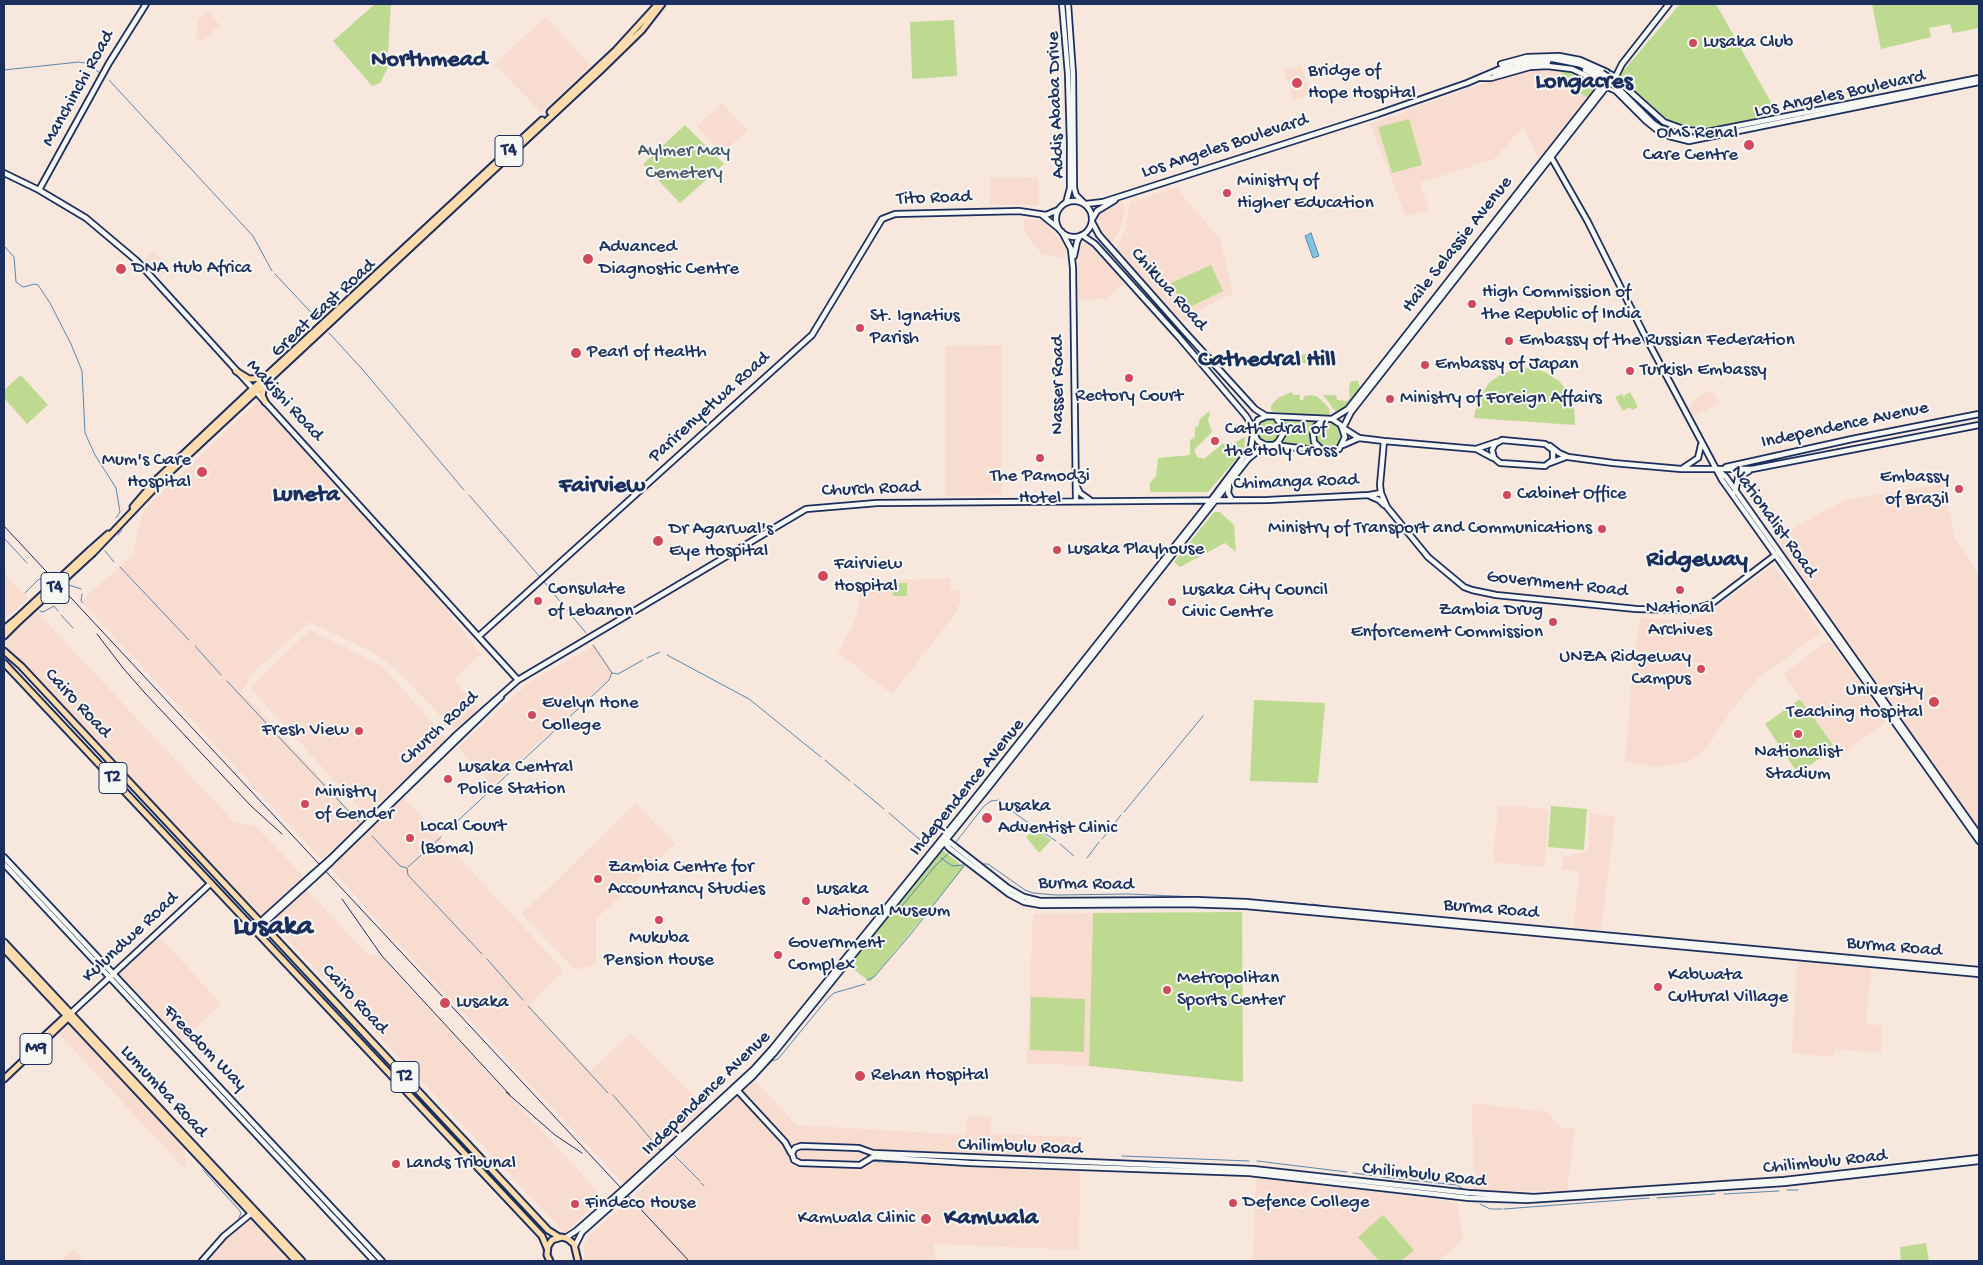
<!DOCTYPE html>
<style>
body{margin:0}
#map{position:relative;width:1983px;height:1265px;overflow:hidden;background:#f7e7dd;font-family:"Gochi Hand",sans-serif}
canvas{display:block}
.frame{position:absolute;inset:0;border:5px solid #1b2f5e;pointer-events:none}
</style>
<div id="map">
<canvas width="1983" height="1265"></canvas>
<div class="frame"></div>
</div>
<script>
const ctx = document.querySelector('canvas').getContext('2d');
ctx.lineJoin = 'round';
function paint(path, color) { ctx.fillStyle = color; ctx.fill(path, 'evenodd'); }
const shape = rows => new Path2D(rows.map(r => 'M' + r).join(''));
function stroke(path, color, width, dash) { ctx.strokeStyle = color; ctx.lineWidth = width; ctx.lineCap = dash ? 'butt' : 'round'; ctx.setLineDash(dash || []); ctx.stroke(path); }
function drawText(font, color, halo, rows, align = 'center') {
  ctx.font = font + ' "Gochi Hand",sans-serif'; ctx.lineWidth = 4; ctx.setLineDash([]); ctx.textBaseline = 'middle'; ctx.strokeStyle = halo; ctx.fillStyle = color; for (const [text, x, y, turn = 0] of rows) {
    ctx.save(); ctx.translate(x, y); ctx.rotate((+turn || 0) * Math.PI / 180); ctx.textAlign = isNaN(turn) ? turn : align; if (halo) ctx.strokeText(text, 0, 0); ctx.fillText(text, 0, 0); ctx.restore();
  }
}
paint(shape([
 [206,13,209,13,220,25,201,42,196,36,198,19],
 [545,17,591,65,541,113,495,64],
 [1301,65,1311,94,1294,100,1284,71],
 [1533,68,1562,70,1560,82,1590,99,1540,162,1523,127,1494,159,1420,183,1429,209,1406,216,1370,124,1501,77],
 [722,103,747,130,722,154,697,127],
 [1038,177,1039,205,990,205,990,178],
 [1176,188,1220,239,1233,294,1221,298,1183,322,1116,251,1126,227,1130,202],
 [1123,201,1125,212,1118,234,1111,245,1095,227,1094,221,1097,214],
 [1024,220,1043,220,1067,249,1064,259,1042,254,1025,233],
 [1082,243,1089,243,1125,283,1107,298,1078,301,1077,248],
 [154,251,170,268,160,277,145,262,145,259],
 [1001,345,1002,495,946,496,945,346],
 [1711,390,1719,403,1694,416,1690,408,1693,400],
 [258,401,435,595,481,654,453,680,479,709,457,729,451,727,392,665,366,649,309,622,250,676,242,692,361,823,321,859,81,601,133,555,143,510],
 [1943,484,1955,540,1979,574,1979,830,1773,539,1845,500],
 [1773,565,1821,632,1757,679,1733,708,1704,752,1688,762,1658,767,1625,762,1632,677,1640,617,1667,620,1695,619,1712,611],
 [4,573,28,598,4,621],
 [950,578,950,591,961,590,960,603,955,614,892,694,838,653,855,621,859,608,860,588,868,588,868,581],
 [36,611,233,821,256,827,303,876,307,890,368,955,379,955,603,1197,565,1233,269,920,257,914,6,647,5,640],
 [310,630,382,666,447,739,366,815,250,688],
 [1827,641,1831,642,1886,721,1840,756,1783,674],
 [595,645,613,673,609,679,492,785,458,747,530,682],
 [402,796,564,971,529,1005,590,1071,631,1033,710,1113,623,1183,383,928,329,866],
 [636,803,675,844,596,919,596,965,575,970,522,914],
 [1498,805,1549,809,1544,867,1493,862],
 [1590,813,1615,817,1601,930,1573,928,1580,871,1562,869,1563,857,1588,851],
 [1093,913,1089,1066,1027,1063,1033,914],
 [158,935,221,1004,180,1042,116,975],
 [1797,960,1871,968,1866,1023,1882,1026,1881,1053,1835,1049,1834,1057,1792,1053],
 [65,1025,70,1025,184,1146,186,1166,183,1167,61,1036,59,1033,60,1030],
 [755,1080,796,1125,966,1135,967,1116,991,1117,991,1134,1082,1137,1078,1250,934,1244,935,1261,584,1261,584,1245,590,1234,629,1201,736,1097],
 [1472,1103,1547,1112,1560,1127,1575,1129,1567,1191,1474,1191],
 [1259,1178,1421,1197,1421,1200,1424,1200,1425,1197,1457,1203,1463,1239,1439,1261,1253,1261,1256,1181],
 [250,1215,292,1261,203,1261,223,1238],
 [73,1249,85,1261,60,1261]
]), '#f8dccf');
paint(shape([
 [375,4,391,4,387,69,380,83,372,86,333,41],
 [1680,4,1716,4,1777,113,1715,128,1682,127,1654,112,1618,77],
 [1872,4,1979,4,1979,28,1953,33,1950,24,1929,28,1931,37,1881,49],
 [954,20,957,76,912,79,910,22],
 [1562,70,1578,73,1598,82,1599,86,1590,99,1560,82],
 [1409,119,1422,165,1392,173,1378,127],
 [685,125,724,164,680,203,643,164],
 [1211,265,1223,291,1184,310,1171,283],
 [1312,353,1319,359,1319,364,1293,362,1290,360,1292,357],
 [1530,368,1545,372,1559,381,1569,393,1574,405,1575,425,1474,418,1477,402,1489,383,1501,374,1516,369],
 [21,375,48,405,27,424,4,398,4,390],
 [1352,381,1358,381,1360,389,1343,409,1336,412,1323,395,1336,395,1337,400,1347,401,1350,398,1349,390,1350,383],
 [1291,392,1294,395,1300,395,1300,400,1303,400,1304,396,1312,395,1318,397,1329,408,1330,416,1274,412,1271,410,1271,406,1278,398],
 [1630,392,1638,407,1632,410,1630,407,1623,411,1615,397,1622,394,1625,400,1624,396],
 [1209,411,1210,415,1208,420,1212,432,1194,450,1197,457,1204,459,1222,444,1234,443,1245,437,1244,450,1208,492,1152,492,1150,491,1150,483,1156,476,1158,458,1190,455,1190,440,1195,437,1195,428,1198,426,1200,419],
 '1255 431a13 13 0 1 1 26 0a13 13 0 1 1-26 0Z',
 [1281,419,1318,421,1313,427,1311,435,1315,447,1280,444,1284,439,1286,432,1285,425],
 '1317 436a13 13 0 1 1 26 0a13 13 0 1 1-26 0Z',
 [1214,512,1220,512,1234,525,1236,552,1225,543,1180,567,1174,562],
 [892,583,907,583,907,596,893,596],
 [1800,699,1833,745,1827,749,1829,752,1803,770,1801,768,1796,771,1765,724],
 [1254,700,1325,703,1318,783,1250,781],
 [1551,806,1587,809,1584,850,1548,847],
 [1035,829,1051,840,1039,853,1026,837],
 [942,850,964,867,870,982,848,965],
 [1242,912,1243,1082,1089,1066,1093,913],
 [1031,997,1085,999,1084,1052,1030,1050],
 [1383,1215,1414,1250,1401,1261,1379,1261,1358,1237],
 [1926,1243,1929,1261,1901,1261,1900,1247]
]), '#beda91');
const water = shape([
 [1311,233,1319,256,1313,258,1305,236,1311,233]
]);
paint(water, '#80c4e1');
stroke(water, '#5888ad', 1);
stroke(shape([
 [4,70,79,62,85,63,100,73],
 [109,80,253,236,272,271],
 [4,246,14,257,16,282,23,287,35,284,38,285,50,303,71,344,82,371,85,433,95,455,116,488,120,512,116,518],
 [275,274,320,322],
 [329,333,363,370,464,490],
 [469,495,540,577],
 [118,535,122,530],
 [4,538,27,563],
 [105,551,114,562],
 [120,567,189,640],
 [55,572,60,576],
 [50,575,51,575],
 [47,578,48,577],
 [65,581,69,585,81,589],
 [544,582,586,633],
 [25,593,39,579,45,579],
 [82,594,81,601,83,603],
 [40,611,43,612,54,606,58,611],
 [61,615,73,628],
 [195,646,221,675],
 [667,655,749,699,821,757],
 [647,658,660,652],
 [612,673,618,674,643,660],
 [227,681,266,723],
 [585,703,609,680,612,673,593,645],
 [273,731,359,822],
 [825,760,850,781],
 [854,784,884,809],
 [1009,809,1033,826],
 [1124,812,1203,716],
 [889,813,925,844],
 [1035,827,1056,841],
 [450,828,579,708],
 [1111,828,1121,815],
 [372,836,400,866,407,868,408,875,482,954],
 [1102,839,1108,832],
 [956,842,984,806,991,801,999,800,1007,807],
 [1060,844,1074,856],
 [941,858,952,866,964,865],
 [1087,858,1099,842],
 [982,864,988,864,1025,890,1033,893,1056,895,1128,894,1244,899,1307,904],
 [408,867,441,837],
 [1312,904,1342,909],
 [902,906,936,865,950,852],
 [487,959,523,1000],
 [867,980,874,977,910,935,964,866],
 [528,1006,608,1093],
 [758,1075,772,1061,778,1059,829,997,834,993,865,984],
 [613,1095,633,1118],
 [634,1119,660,1150,665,1148],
 [673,1154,700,1181],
 [1122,1156,1249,1161],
 [871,1161,881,1162],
 [1257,1161,1347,1172],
 [883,1162,926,1163],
 [928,1164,939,1164],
 [944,1164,958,1164],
 [203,1170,240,1211,241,1213,239,1218],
 [1353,1173,1376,1176],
 [1382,1177,1457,1185,1463,1189],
 [701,1183,704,1186],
 [1787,1190,1798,1190],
 [1724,1194,1779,1191],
 [1657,1198,1715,1194],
 [1480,1204,1490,1209,1502,1209],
 [1504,1209,1649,1198]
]), '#5888ad', 1);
const secondary = shape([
 [1062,4,1068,74,1070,143,1070,188,1066,203],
 [1068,4,1073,74,1074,188,1076,195,1084,203],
 [1501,64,1527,57,1559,56,1580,60,1607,72],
 [1585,70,1600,77],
 [1495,74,1527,64,1548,62],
 [1481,78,1491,78,1530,67,1547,66,1572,69,1602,83],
 [1615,78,1664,122,1686,130,1707,132,1979,78],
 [1615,78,1622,64,1669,4],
 [1616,86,1653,123,1665,131,1681,136,1695,138],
 [1607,87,1612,87,1616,82,1615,77,1610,74,1606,74,1602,78,1602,83,1604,86,1607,87,1612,89,1615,90,1646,121,1656,129,1669,136,1689,141,1979,82],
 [1548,155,1551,157,1588,222,1643,332,1722,480,1979,841],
 [4,173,39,190,86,218,137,261,518,680],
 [39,190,109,63,146,4],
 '1056 219a18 18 0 1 1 36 0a18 18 0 1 1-36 0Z',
 [1086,204,1103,202,1378,114,1467,83,1514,63,1540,59,1553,59,1578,64,1602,73],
 [1042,215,1058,228],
 [1093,218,1097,211,1115,200],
 [1092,222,1099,235,1184,331,1255,409,1266,416],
 [1062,232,1071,249,1073,268,1076,501],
 [1082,235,1095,244,1178,336,1246,416,1254,429],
 [1074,256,1077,242,1080,236],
 [1332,419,1348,409,1603,84],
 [1343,428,1351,412,1606,87],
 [1343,428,1359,438,1384,441,1476,449,1497,442],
 [1502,440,1545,444,1553,450,1553,460,1545,466,1500,463,1494,458,1492,450,1495,444,1502,440],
 [1384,441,1380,485,1381,493,1387,507,1428,557,1464,587,1472,590,1496,595,1636,609,1690,610,1711,604,1778,553],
 [1274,445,1278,442,1283,434,1282,425,1277,419],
 [1343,445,1359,438],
 [1550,446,1559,453,1568,457,1613,463,1681,469,1752,469,1979,425],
 [1322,450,1314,442,1313,434,1315,427,1323,420],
 [1478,450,1493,458],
 [1550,463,1566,457],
 [1726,467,1852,439,1979,414],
 [1683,468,1698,458,1701,445],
 [1720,472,1726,477,1979,835],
 [1229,486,1228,493,1232,500],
 [1077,487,1080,493,1090,500],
 [1735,492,1738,478,1749,471],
 [1370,496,1379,500,1384,505],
 [479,636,812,335,882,219,895,214,1019,211,1046,215,1058,210],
 [942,839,949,848,1009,894,1024,902,1041,905,1185,904,1246,906,1979,974],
 [943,840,948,841,1008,888,1024,897,1040,901,1196,900,1246,902,1979,970],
 [4,857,382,1261],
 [329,860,455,736,518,680,806,509,877,503,1268,500,1369,495,1381,493],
 [331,862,501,697],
 [4,864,374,1261],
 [254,928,261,926,314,878],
 [258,933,257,928,258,924,312,875],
 [70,1014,211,883],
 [737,1090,785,1142,791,1153],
 [1979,1158,1784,1180,1534,1197,1469,1193,1253,1169,873,1153,859,1148,801,1146,795,1148,792,1153,794,1160,800,1163,860,1165,873,1157,969,1163,1249,1173,1469,1198,1527,1200,1784,1183,1979,1161],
 [626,1187,754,1069,772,1049,971,803,1212,499,1251,447,1254,429,1258,420,1267,416,1332,419,1341,425,1345,437,1339,449,1331,452,1274,445,1265,445,1258,441,1254,434],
 [629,1190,753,1076,774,1053,988,788,1248,459,1258,451,1268,446],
 [565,1238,576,1231,617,1195],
 [575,1246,582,1232,620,1198],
 [202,1261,224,1236,253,1212]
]);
const primary = shape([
 [550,112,616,50,658,4],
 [236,371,249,379,264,378],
 [264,387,262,395,265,402],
 [133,507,157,479,264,378,542,120],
 [90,550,108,534],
 [93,553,169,473,600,71,642,30,662,4],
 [4,629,15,620],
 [4,636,17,623],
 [4,651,21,666,548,1230,559,1237],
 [4,663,542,1236,547,1248],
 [4,942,302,1261],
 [4,949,296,1261],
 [26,1053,67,1015],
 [4,1079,69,1017],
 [550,1261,547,1255,548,1246,552,1240,562,1237,568,1239,574,1244,578,1261]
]);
stroke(secondary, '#1b2f5e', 8);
stroke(primary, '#1b2f5e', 9);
stroke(secondary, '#f6f6f2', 4.5);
stroke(primary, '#fcdcac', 5);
stroke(shape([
 [4,526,689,1261],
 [97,634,123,668,144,692,251,806,282,834],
 [342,899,382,956,510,1095],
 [506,1092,555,1135,582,1153]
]), '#1b2f5e', 1);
const secondaryBridge = shape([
 [1602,73,1618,83],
 [1600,77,1616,86],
 [312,875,329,860],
 [314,878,331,862],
 [617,1195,626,1187],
 [620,1198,629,1190]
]);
const primaryBridge = shape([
 [15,620,90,550],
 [17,623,93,553]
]);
stroke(secondaryBridge, '#1b2f5e', 8, []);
stroke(primaryBridge, '#1b2f5e', 9, []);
stroke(secondaryBridge, '#f6f6f2', 4.5);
stroke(primaryBridge, '#fcdcac', 5);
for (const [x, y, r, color] of [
 [1693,43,5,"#d1495b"],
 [1297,83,6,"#d1495b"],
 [1749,145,6,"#d1495b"],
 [1227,193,5,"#d1495b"],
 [588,259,6,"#d1495b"],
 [121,269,6,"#d1495b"],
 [1472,304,5,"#d1495b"],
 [860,328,5,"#d1495b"],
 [1509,341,5,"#d1495b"],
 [576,353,6,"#d1495b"],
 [1425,365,5,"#d1495b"],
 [1630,371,5,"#d1495b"],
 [1129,378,5,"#d1495b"],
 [1390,399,5,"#d1495b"],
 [1215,441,5,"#d1495b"],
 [1040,458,5,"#d1495b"],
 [202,472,6,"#d1495b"],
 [1959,489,5,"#d1495b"],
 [1507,495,5,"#d1495b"],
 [1602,529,5,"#d1495b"],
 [658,541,6,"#d1495b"],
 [1057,550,5,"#d1495b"],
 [823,576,6,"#d1495b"],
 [1680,590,5,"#d1495b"],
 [538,601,5,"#d1495b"],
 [1172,602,5,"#d1495b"],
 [1553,622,5,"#d1495b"],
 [1701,669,5,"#d1495b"],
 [1934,702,6,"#d1495b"],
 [532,715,5,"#d1495b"],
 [359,731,5,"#d1495b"],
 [1798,734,5,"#d1495b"],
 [448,779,5,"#d1495b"],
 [305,804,5,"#d1495b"],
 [987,818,6,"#d1495b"],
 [410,838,5,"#d1495b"],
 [598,879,5,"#d1495b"],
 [806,901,5,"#d1495b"],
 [659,920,5,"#d1495b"],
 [778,955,5,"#d1495b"],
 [1658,987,5,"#d1495b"],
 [1167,990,5,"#d1495b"],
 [445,1003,6,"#d1495b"],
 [860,1076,6,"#d1495b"],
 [396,1164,5,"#d1495b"],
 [1233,1203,5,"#d1495b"],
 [575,1204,5,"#d1495b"],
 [926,1219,6,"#d1495b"]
]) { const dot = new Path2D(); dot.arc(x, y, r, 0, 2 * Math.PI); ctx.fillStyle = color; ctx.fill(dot); stroke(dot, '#f6f6f2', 2); }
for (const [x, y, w] of [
 [509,151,28],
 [55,588,28],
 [113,778,28],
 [36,1049,32],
 [405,1077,28]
]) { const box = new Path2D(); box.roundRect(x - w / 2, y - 15.5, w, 31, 4); ctx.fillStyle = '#f6f6f2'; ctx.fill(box); stroke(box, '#1b2f5e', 1); }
drawText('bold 18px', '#1b2f5e', null, [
 ["T4",509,151],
 ["T4",55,588],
 ["T2",113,778],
 ["M9",36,1049],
 ["T2",405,1077]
]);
drawText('19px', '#1b2f5e', '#f6f6f2', [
 ["Lusaka Club",1703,43],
 ["Bridge of",1308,72],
 ["Hope Hospital",1308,94],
 ["OMS Renal",1738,134,"right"],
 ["Care Centre",1738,156,"right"],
 ["Ministry of",1237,182],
 ["Higher Education",1237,204],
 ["Advanced",599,248],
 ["Diagnostic Centre",599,270],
 ["DNA Hub Africa",132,269],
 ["High Commission of",1482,293],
 ["the Republic of India",1482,315],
 ["St. Ignatius",870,317],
 ["Parish",870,339],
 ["Embassy of the Russian Federation",1519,341],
 ["Pearl of Health",587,353],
 ["Embassy of Japan",1435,365],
 ["Turkish Embassy",1640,371],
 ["Rectory Court",1129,397,"center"],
 ["Ministry of Foreign Affairs",1400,399],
 ["Cathedral of",1225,430],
 ["the Holy Cross",1225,452],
 ["Mum's Care",191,461,"right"],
 ["Hospital",191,483,"right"],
 ["The Pamodzi",1040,477,"center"],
 ["Hotel",1040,499,"center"],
 ["Embassy",1949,478,"right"],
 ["of Brazil",1949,500,"right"],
 ["Cabinet Office",1517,495],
 ["Ministry of Transport and Communications",1592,529,"right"],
 ["Dr Agarwal's",669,530],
 ["Eye Hospital",669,552],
 ["Lusaka Playhouse",1067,550],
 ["Fairview",834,565],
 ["Hospital",834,587],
 ["Consulate",548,590],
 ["of Lebanon",548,612],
 ["Lusaka City Council",1182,591],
 ["Civic Centre",1182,613],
 ["National",1680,609,"center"],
 ["Archives",1680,631,"center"],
 ["Zambia Drug",1543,611,"right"],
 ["Enforcement Commission",1543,633,"right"],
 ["UNZA Ridgeway",1691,658,"right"],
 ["Campus",1691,680,"right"],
 ["University",1923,691,"right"],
 ["Teaching Hospital",1923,713,"right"],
 ["Evelyn Hone",542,704],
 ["College",542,726],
 ["Fresh View",349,731,"right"],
 ["Nationalist",1798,753,"center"],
 ["Stadium",1798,775,"center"],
 ["Lusaka Central",458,768],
 ["Police Station",458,790],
 ["Ministry",315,793],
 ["of Gender",315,815],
 ["Lusaka",998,807],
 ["Adventist Clinic",998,829],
 ["Local Court",420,827],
 ["(Boma)",420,849],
 ["Zambia Centre for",608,868],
 ["Accountancy Studies",608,890],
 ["Lusaka",816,890],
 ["National Museum",816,912],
 ["Mukuba",659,939,"center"],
 ["Pension House",659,961,"center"],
 ["Government",788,944],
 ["Complex",788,966],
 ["Kabwata",1668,976],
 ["Cultural Village",1668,998],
 ["Metropolitan",1177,979],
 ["Sports Center",1177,1001],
 ["Lusaka",456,1003],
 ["Rehan Hospital",871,1076],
 ["Lands Tribunal",406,1164],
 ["Defence College",1243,1203],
 ["Findeco House",585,1204],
 ["Kamwala Clinic",915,1219,"right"]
], 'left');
drawText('19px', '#1b2f5e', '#f6f6f2', [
 ["Manchinchi Road",79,89,-61],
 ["Los Angeles Boulevard",1840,95,-12],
 ["Addis Ababa Drive",1057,105,-92],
 ["Los Angeles Boulevard",1225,147,-18],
 ["Tito Road",934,199,-2],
 ["Haile Selassie Avenue",1458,245,-52],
 ["Chikwa Road",1168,290,48],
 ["Great East Road",324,309,-43],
 ["Nasser Road",1059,385,-90],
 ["Makishi Road",284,401,47],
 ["Parirenyetwa Road",710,408,-42],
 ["Independence Avenue",1845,426,-12],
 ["Chimanga Road",1296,483,-2],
 ["Church Road",871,490,-2],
 ["Nationalist Road",1773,522,54],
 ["Government Road",1557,585,6],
 ["Cairo Road",77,704,47],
 ["Church Road",440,729,-43],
 ["Independence Avenue",968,788,-51],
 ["Burma Road",1086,885,1],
 ["Burma Road",1491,910,5],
 ["Kulundwe Road",131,938,-43],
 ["Burma Road",1894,948,5],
 ["Cairo Road",354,1000,47],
 ["Freedom Way",204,1049,46],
 ["Lumumba Road",163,1092,47],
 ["Independence Avenue",707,1094,-44],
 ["Chilimbulu Road",1020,1148,2],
 ["Chilimbulu Road",1825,1163,-6],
 ["Chilimbulu Road",1424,1176,6]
]);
drawText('19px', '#445a6b', '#f6f6f2', [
 ["Aylmer May",684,152],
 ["Cemetery",684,174]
]);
drawText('bold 24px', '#1b2f5e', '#f6f6f2', [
 ["Northmead",429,61],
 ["Longacres",1584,83],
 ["Cathedral Hill",1267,361],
 ["Fairview",602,487],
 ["Luneta",306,496],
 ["Ridgeway",1697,561],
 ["Kamwala",991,1219]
]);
drawText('bold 29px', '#1b2f5e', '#f6f6f2', [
 ["Lusaka",273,929]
]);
</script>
